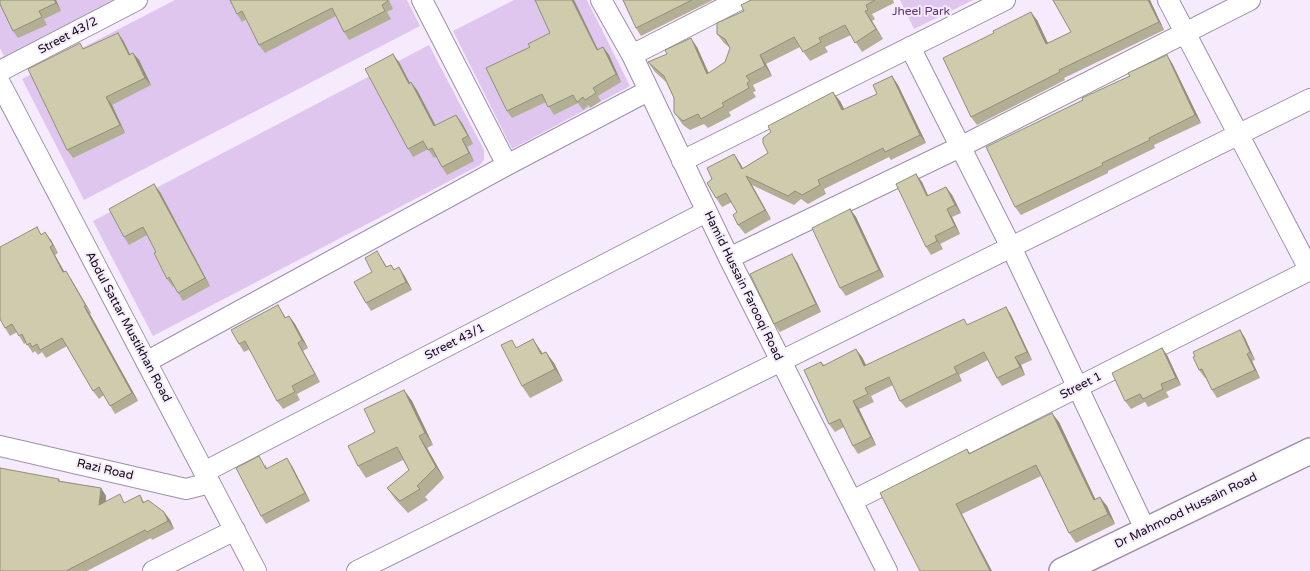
<!DOCTYPE html>
<style>
body{margin:0}
canvas{display:block;background:#f6ebfc}
</style>
<canvas width="1310" height="571"></canvas>
<script>
const ctx = document.querySelector('canvas').getContext('2d');
ctx.lineJoin = 'round';
function paint(path, color) { ctx.fillStyle = color; ctx.fill(path, 'evenodd'); }
const shape = rows => new Path2D(rows.map(r => 'M' + r).join(''));
function stroke(path, color, width, dash) { ctx.strokeStyle = color; ctx.lineWidth = width; ctx.lineCap = dash ? 'butt' : 'round'; ctx.setLineDash(dash || []); ctx.stroke(path); }
function drawText(font, color, halo, rows, align = 'center') {
  ctx.font = font + ' "Varela Round",sans-serif'; ctx.lineWidth = 4; ctx.setLineDash([]); ctx.textBaseline = 'middle'; ctx.strokeStyle = halo; ctx.fillStyle = color; for (const [text, x, y, turn = 0] of rows) {
    ctx.save(); ctx.translate(x, y); ctx.rotate((+turn || 0) * Math.PI / 180); ctx.textAlign = isNaN(turn) ? turn : align; if (halo) ctx.strokeText(text, 0, 0); ctx.fillText(text, 0, 0); ctx.restore();
  }
}
paint(shape([
 [0,0,113,0,4,56,0,48],
 [175,0,407,0,420,26,84,200,22,79],
 [514,0,587,0,630,86,512,149,453,31],
 [900,0,973,0,914,29],
 [429,45,484,150,484,160,480,165,153,336,93,221]
]), '#dfc6ef');
const minor = shape([
 [422,0,507,165],
 [601,0,632,55,729,258,887,571],
 [1168,0,1310,271],
 [910,47,1011,247,1146,531],
 [632,55,739,0],
 [0,71,137,0],
 [0,83,256,571],
 [682,161,1005,0],
 [729,258,960,147,1250,0],
 [146,362,507,165,648,91],
 [0,446,186,489,210,483],
 [204,472,706,212],
 [852,501,1310,270],
 [153,571,235,530],
 [357,571,1310,99]
]);
const major = shape([
 [1062,571,1310,451]
]);
stroke(minor, '#9e8ea8', 22);
stroke(major, '#9e8ea8', 28);
stroke(minor, '#fff', 20);
stroke(major, '#fff', 25);
paint(shape([
 [56,0,61,11,44,19,47,25,18,38,13,31,0,4],
 [230,0,389,0,393,9,387,12,391,19,349,40,344,32,336,16,265,53,259,45,246,19,242,22,237,14],
 [535,0,574,0,598,50,603,47,609,55,621,82,598,96,601,101,590,108,589,105,583,110,578,103,554,115,546,102,512,118,507,111,530,47,550,33],
 [623,0,713,0,641,36,636,28],
 [751,0,893,0,894,3,872,14,875,19,872,21,883,39,862,52,851,35,825,47,828,52,810,61,800,47,766,64,772,76,753,85,756,91,753,92,756,97,729,112,731,116,708,128,704,124,690,130,683,125,674,112,674,98,666,82,655,72,648,62,697,47,709,73,725,62,730,48,724,43,717,34,744,11],
 [1053,0,1150,0,1164,30,1064,78,1065,80,977,125,971,117,1037,20,1048,43,1071,32],
 [123,40,130,54,133,53,139,60,151,85,112,105,125,133,73,158,67,150,84,49],
 [399,62,410,83,417,90,436,126,462,123,473,144,467,147,474,161,447,175,442,167,436,157,434,158,428,149,413,157,408,149],
 [1172,63,1201,123,1154,145,1155,148,1108,171,1108,173,1021,215,1015,207],
 [892,76,898,85,926,143,891,160,889,157,883,160,824,189,826,194,808,204,801,199,794,205,752,185,771,219,745,234,738,225,737,212,732,202,722,207,716,198,712,179,734,154,743,168,768,153,840,101,844,109,877,94],
 [922,182,928,196,946,187,952,195,961,213,952,217,960,234,940,244,943,249,931,255,926,247],
 [160,192,210,286,183,301,174,286,173,287,167,279,156,252,147,235,129,245,124,237],
 [850,209,856,217,884,277,846,296,840,288],
 [41,234,51,240,58,253,55,255,64,272,71,279,91,313,90,314,138,401,115,414,104,395,99,399,93,391,67,346,46,358,42,352,38,355,35,351,33,353,26,343,24,344,17,332,10,336,5,328],
 [377,251,387,267,391,265,394,269,404,275,412,290,371,311,366,303],
 [797,262,821,312,780,332,774,324],
 [278,305,286,318,289,316,295,324,308,348,303,351,320,382,297,394,300,400,283,409,277,401,250,349,244,352,239,344],
 [1006,307,1011,315,1032,360,1021,365,1025,375,1002,386,997,378,988,360,959,375,962,381,906,408,900,401,893,385,871,396,874,402,859,409,876,445,858,454,853,446,844,427,835,432,829,424,821,362,824,365,862,357,866,365,968,325],
 [1240,330,1245,338,1255,360,1252,361,1260,378,1217,398,1212,390,1206,378,1205,378,1199,370],
 [517,347,541,351,542,353,554,363,563,381,530,398,522,386],
 [1162,348,1167,355,1181,385,1166,392,1169,397,1148,407,1145,402,1131,409,1125,401],
 [404,390,412,401,433,445,427,448,444,478,425,497,428,500,408,513,395,499,387,488,409,470,403,460,366,478,358,466,375,432],
 [1059,422,1095,499,1107,506,1115,524,1076,543,1069,533,1041,476,962,514,920,571,967,449,970,453],
 [265,464,267,468,292,466,310,501,266,524,261,516],
 [59,479,60,481,101,488,106,496,106,502,126,503,140,495,144,502,164,512,170,520,174,529,152,540,151,538,87,571,0,571]
]), '#b2af95');
paint(shape([
 [54,0,56,0,61,11,56,3],
 [572,0,574,0,602,58,597,50],
 [1148,0,1150,0,1164,30,1159,22],
 [865,11,872,21,883,39,876,29],
 [1031,12,1037,20,1052,52,1046,44],
 [118,33,123,40,134,63,129,55],
 [691,38,697,47,713,84,707,74],
 [603,47,609,55,621,82,616,74],
 [133,53,139,60,151,85,145,78],
 [393,54,399,62,414,91,409,84],
 [760,55,766,64,772,76,765,66],
 [1167,55,1172,63,1201,123,1195,115],
 [892,76,898,85,926,143,920,135],
 [411,82,417,90,440,134,434,126],
 [833,92,840,101,849,119,842,110],
 [106,97,112,105,125,133,120,125],
 [456,115,462,123,473,144,468,136],
 [462,139,467,147,474,161,469,153],
 [734,154,740,163,748,178,742,169],
 [916,174,922,182,932,204,927,196],
 [746,176,752,185,771,219,765,210],
 [154,184,160,192,210,286,205,278],
 [946,187,952,195,961,213,955,205],
 [850,209,856,217,884,277,879,270],
 [947,209,952,217,960,234,955,226],
 [45,232,51,240,58,253,53,245],
 [935,236,940,244,943,249,937,241],
 [50,247,55,255,69,280,63,272],
 [792,254,797,262,821,312,816,304],
 [399,267,404,275,412,290,406,282],
 [66,271,71,279,91,313,86,306],
 [84,306,90,314,138,401,132,393],
 [1006,307,1011,315,1032,360,1027,352],
 [289,316,295,324,308,348,302,340],
 [1240,330,1245,338,1255,360,1250,352],
 [533,339,541,351,549,366,541,354],
 [298,343,303,351,320,382,315,374],
 [1162,348,1167,355,1181,385,1176,378],
 [856,349,862,357,870,374,864,366],
 [546,352,554,363,563,381,555,369],
 [1247,354,1252,361,1260,378,1255,370],
 [1015,357,1021,365,1025,375,1020,367],
 [954,367,959,375,962,381,957,373],
 [404,390,412,401,433,445,425,433],
 [853,401,859,409,876,445,871,437],
 [1052,413,1059,422,1100,509,1094,500],
 [419,436,427,448,444,478,436,467],
 [287,458,292,466,310,501,305,493],
 [101,488,106,496,105,513,99,505],
 [1100,497,1107,506,1115,524,1108,514],
 [956,504,962,514,992,571,990,571],
 [164,512,170,520,174,529,168,521]
]), '#918f79');
const building = shape([
 [0,0,54,0,56,3,39,11,42,17,13,31,0,4,0,0],
 [230,0,387,0,388,1,382,5,385,11,344,32,332,8,259,45,242,11,237,14,230,0],
 [535,0,572,0,597,50,603,47,616,74,593,88,596,93,585,100,583,97,577,102,573,95,548,107,542,94,507,111,486,68,530,47,528,44,550,33,535,0],
 [623,0,692,0,636,28,623,0],
 [751,0,875,0,866,5,868,10,865,11,876,29,855,43,845,25,819,38,821,42,803,52,794,37,760,55,765,66,746,76,750,81,747,83,749,88,722,103,724,106,701,119,698,114,683,121,676,115,674,112,674,98,664,76,648,62,667,54,665,50,691,38,707,74,725,62,730,48,725,39,717,34,717,23,744,11,741,5,751,0],
 [1053,0,1148,0,1159,22,1059,70,1060,72,971,117,943,58,994,33,993,31,1031,12,1046,44,1071,32,1053,0],
 [118,33,129,55,133,53,145,78,106,97,120,125,67,150,28,69,80,43,83,49,118,33],
 [393,54,409,84,411,82,434,126,456,115,468,136,462,139,469,153,442,167,432,148,428,150,423,141,408,149,365,69,393,54],
 [1167,55,1195,115,1149,138,1150,140,1102,163,1103,165,1015,207,986,147,1083,100,1082,98,1130,76,1128,73,1167,55],
 [892,76,920,135,885,152,883,148,877,151,818,180,820,185,802,195,795,191,788,196,746,176,765,210,738,225,733,215,737,212,726,193,716,198,707,183,712,179,707,168,734,154,742,169,768,153,763,143,763,138,771,132,768,126,833,92,842,110,877,94,873,85,892,76],
 [916,174,927,196,946,187,955,205,947,209,955,226,935,236,937,241,926,247,896,184,916,174],
 [154,184,205,278,178,293,169,277,167,279,154,253,156,252,143,227,124,237,109,209,154,184],
 [850,209,879,270,840,288,812,228,850,209],
 [37,227,41,235,45,232,53,245,50,247,63,272,66,271,86,306,84,306,132,393,110,406,99,387,93,391,62,338,40,350,37,344,32,347,30,343,27,345,22,334,19,336,12,324,5,328,0,319,0,247,37,227],
 [377,251,386,267,391,265,394,270,399,267,406,282,366,303,354,282,372,272,365,258,377,251],
 [792,254,816,304,774,324,750,274,792,254],
 [278,305,285,318,289,316,302,340,298,343,315,374,292,386,295,392,277,401,245,341,239,344,231,330,278,305],
 [1006,307,1027,352,1015,357,1020,367,997,378,984,352,954,367,957,373,900,401,889,377,865,388,868,394,853,401,871,437,853,446,840,419,829,424,804,370,821,362,823,366,856,349,864,366,964,319,967,325,1006,307],
 [1240,330,1250,352,1247,354,1255,370,1212,390,1202,369,1199,370,1193,357,1195,356,1193,352,1240,330],
 [533,339,541,354,546,352,555,369,522,386,501,345,512,340,516,348,533,339],
 [1162,348,1176,378,1161,384,1163,389,1143,399,1140,394,1125,401,1112,373,1162,348],
 [404,390,425,433,419,436,436,467,417,486,420,489,400,501,387,488,409,470,397,447,358,466,348,446,375,432,364,409,404,390],
 [1052,413,1094,500,1100,497,1108,514,1069,533,1036,465,956,504,990,571,920,571,880,493,967,449,969,454,1052,413],
 [259,456,266,469,287,458,305,493,261,516,236,468,259,456],
 [0,468,59,479,58,481,101,488,99,505,120,494,124,503,140,495,143,503,148,500,164,512,168,521,147,532,145,530,66,571,0,571,0,468]
]);
paint(building, '#cfccad');
stroke(building, '#918f79', 1);
drawText('12px', '#613279', '#f6ebfc', [
 ["Jheel Park",921,12]
]);
drawText('12px', '#100a13', '#f6ebfc', [
 ["Street 43/2",68,36,-28],
 ["Hamid Hussain Farooqi Road",743,286,64],
 ["Abdul Sattar Mustikhan Road",128,327,62],
 ["Street 43/1",455,342,-27],
 ["Street 1",1081,386,-27],
 ["Razi Road",105,470,13],
 ["Dr Mahmood Hussain Road",1186,511,-26]
]);
</script>
